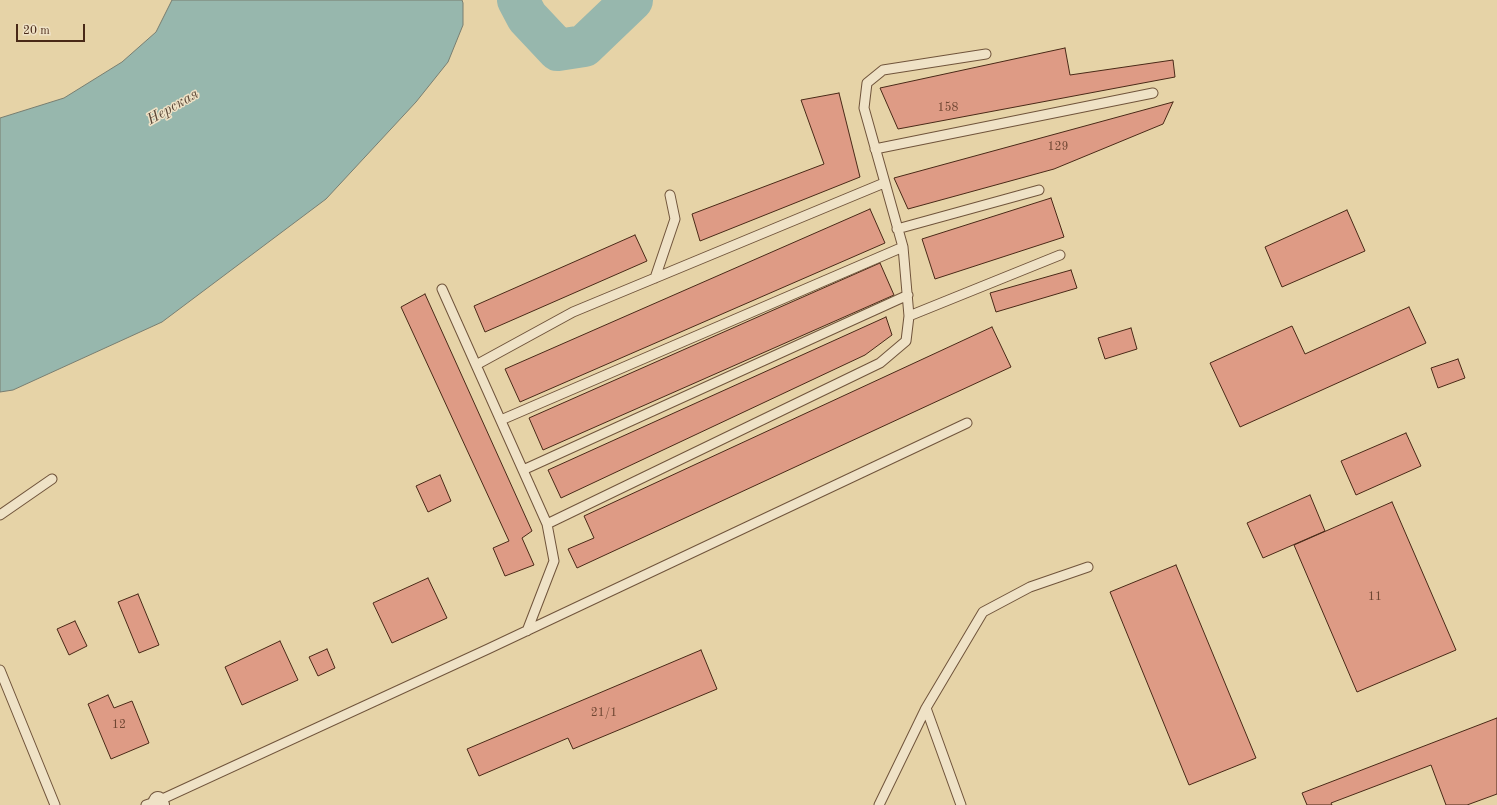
<!DOCTYPE html>
<meta charset="utf-8">
<style>
body{margin:0}
#map{position:relative;width:1497px;height:805px;overflow:hidden;background:#e6d3a7;font-family:"Old Standard TT",serif}
canvas{display:block}
.scale{position:absolute;left:16px;top:24px;width:69px;height:18px;box-sizing:border-box;border:2px solid #492917;border-top:0;padding-left:5px;font-size:12px;line-height:14px;white-space:nowrap;color:#492917;-webkit-text-stroke:3px #efe2c6;paint-order:stroke}
</style>
<div id="map">
<canvas width="1497" height="805"></canvas>
<div class="scale">20 m</div>
</div>
<script>
const ctx = document.querySelector('canvas').getContext('2d');
ctx.lineJoin = 'round';
function paint(path, color) { ctx.fillStyle = color; ctx.fill(path, 'evenodd'); }
const shape = rows => new Path2D(rows.map(r => 'M' + r).join(''));
function stroke(path, color, width, dash) { ctx.strokeStyle = color; ctx.lineWidth = width; ctx.lineCap = dash ? 'butt' : 'round'; ctx.setLineDash(dash || []); ctx.stroke(path); }
function drawText(font, color, halo, rows, align = 'center') {
  ctx.font = font + ' "Old Standard TT",serif'; ctx.lineWidth = 3; ctx.setLineDash([]); ctx.textBaseline = 'middle'; ctx.strokeStyle = halo; ctx.fillStyle = color; for (const [text, x, y, turn = 0] of rows) {
    ctx.save(); ctx.translate(x, y); ctx.rotate((+turn || 0) * Math.PI / 180); ctx.textAlign = isNaN(turn) ? turn : align; if (halo) ctx.strokeText(text, 0, 0); ctx.fillText(text, 0, 0); ctx.restore();
  }
}
const water = shape([
 [172,0,462,0,463,3,463,25,448,62,416,102,326,199,162,322,13,390,0,392,0,118,64,98,122,62,156,32,172,0]
]);
paint(water, '#97b7ad');
stroke(water, '#787e71', 1);
stroke(shape([
 [518,0,527,17,558,50,584,46,632,0]
]), '#97b7ad', 42);
const building = shape([
 [1065,48,1070,75,1173,60,1175,77,898,129,880,88,1065,48],
 [839,93,860,177,700,241,692,214,824,164,801,100,839,93],
 [1173,102,1163,124,1054,169,908,209,894,178,1173,102],
 [1051,198,1064,237,935,279,922,239,1051,198],
 [870,209,885,243,520,402,505,369,870,209],
 [1347,210,1365,251,1282,287,1265,247,1347,210],
 [635,235,647,261,485,332,474,306,635,235],
 [880,263,894,295,543,450,529,418,880,263],
 [1071,270,1077,288,996,312,990,293,1071,270],
 [425,294,532,531,522,538,534,565,505,576,493,548,509,541,401,307,425,294],
 [1409,307,1426,343,1240,427,1210,363,1292,326,1305,354,1409,307],
 [886,317,892,335,865,355,561,498,548,470,886,317],
 [992,327,1011,367,577,568,568,549,594,538,584,516,992,327],
 [1131,328,1137,349,1105,359,1098,338,1131,328],
 [1458,359,1465,378,1438,388,1431,368,1458,359],
 [1406,433,1421,466,1356,495,1341,461,1406,433],
 [440,475,451,501,428,512,416,486,440,475],
 [1310,495,1325,531,1263,558,1247,523,1310,495],
 [1392,502,1456,650,1357,692,1294,545,1392,502],
 [1176,565,1256,758,1189,785,1110,592,1176,565],
 [428,578,447,618,392,643,373,603,428,578],
 [138,594,159,645,139,653,118,602,138,594],
 [75,621,87,646,69,655,57,629,75,621],
 [280,641,298,680,242,705,225,667,280,641],
 [327,649,335,668,318,676,309,657,327,649],
 [701,650,717,689,573,749,568,738,479,776,467,749,701,650],
 [108,695,114,708,132,701,149,743,111,759,88,704,108,695],
 [1497,718,1497,794,1467,805,1446,805,1431,765,1331,803,1332,805,1307,805,1302,793,1497,718]
]);
paint(building, '#de9b85');
stroke(building, '#492917', 1);
const service = shape([
 [875,149,1153,93],
 [897,229,1039,190],
 [655,278,675,219,670,195],
 [442,289,547,524,554,561,527,631],
 [909,316,1060,255],
 [476,365,573,312,884,183],
 [501,420,903,247],
 [523,470,908,295],
 [0,515,52,479],
 [547,524,880,363,906,341,909,316,903,247,864,108,867,83,883,70,986,54],
 [0,670,55,805],
 [926,708,961,805],
 [146,805,158,801,488,649,967,423],
 [879,805,926,708,983,612,1030,587,1088,567]
]);
const minor = shape([
 [158,801,160,805]
]);
stroke(service, '#70543b', 11);
stroke(minor, '#70543b', 20);
stroke(service, '#efe2c6', 9);
stroke(minor, '#efe2c6', 18);
drawText('12px', '#6e4632', null, [
 ["158",948,108],
 ["129",1058,147],
 ["11",1375,597],
 ["21/1",604,713],
 ["12",119,725]
]);
drawText('italic 15px', '#594535', '#efe2c6', [
 ["Нерская",173,107,-30]
]);
</script>
